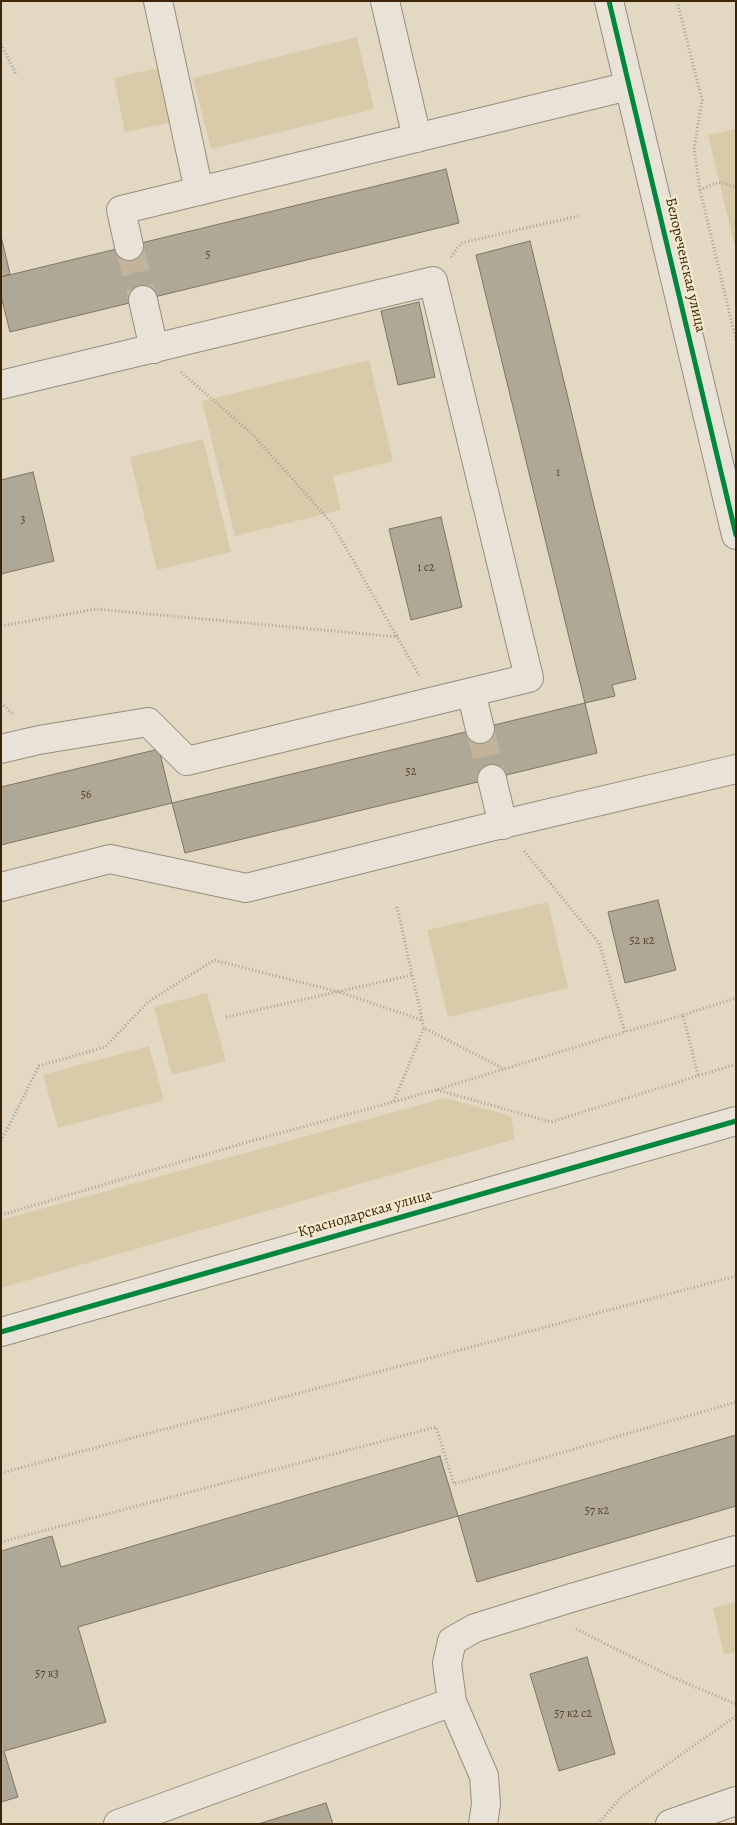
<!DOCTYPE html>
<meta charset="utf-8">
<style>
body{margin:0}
#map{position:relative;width:737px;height:1825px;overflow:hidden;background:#e3d8c2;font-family:Alegreya,serif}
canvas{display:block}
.frame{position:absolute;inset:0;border:2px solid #3c2406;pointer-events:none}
</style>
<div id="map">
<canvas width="737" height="1825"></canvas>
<div class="frame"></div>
</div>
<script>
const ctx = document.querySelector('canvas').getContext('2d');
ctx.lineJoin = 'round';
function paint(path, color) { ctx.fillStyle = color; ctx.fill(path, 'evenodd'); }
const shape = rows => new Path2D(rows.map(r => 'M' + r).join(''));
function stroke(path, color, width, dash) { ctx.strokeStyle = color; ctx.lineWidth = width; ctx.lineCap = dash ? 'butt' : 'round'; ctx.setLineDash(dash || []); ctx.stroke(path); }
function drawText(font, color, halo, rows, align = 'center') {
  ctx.font = font + ' Alegreya,serif'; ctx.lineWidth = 4.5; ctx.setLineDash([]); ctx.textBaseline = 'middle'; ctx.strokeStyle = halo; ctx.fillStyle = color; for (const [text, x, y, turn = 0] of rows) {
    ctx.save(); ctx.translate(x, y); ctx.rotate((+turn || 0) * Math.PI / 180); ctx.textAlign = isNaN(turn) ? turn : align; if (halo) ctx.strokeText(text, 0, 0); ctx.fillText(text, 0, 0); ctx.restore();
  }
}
paint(shape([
 [357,37,374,109,211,149,193,78],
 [162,67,174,122,125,132,114,78],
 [736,129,736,251,708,135],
 [369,360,393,461,333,476,341,510,235,536,202,401],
 [203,439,231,552,157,570,130,457],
 [548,902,568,988,448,1017,427,930],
 [207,993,226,1061,172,1075,154,1007],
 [149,1046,164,1100,58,1128,43,1075],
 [445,1098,511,1116,515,1139,1,1288,1,1220],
 [736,1602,736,1652,724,1655,713,1608]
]), '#d9caaa');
const building = shape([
 [446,169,459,223,10,332,1,296,1,277,446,169],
 [1,236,10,274,1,277,1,236],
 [530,241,636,679,612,685,615,696,585,703,476,255,530,241],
 [419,302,435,377,398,385,381,311,419,302],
 [33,472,54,561,1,574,1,480,33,472],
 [441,517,462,607,411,620,389,529,441,517],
 [585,703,597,753,185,853,172,803,585,703],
 [159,749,172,803,1,845,1,787,159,749],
 [658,900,676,970,625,983,608,912,658,900],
 [736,1435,736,1506,477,1582,458,1516,736,1435],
 [440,1456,458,1516,78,1627,106,1722,4,1751,18,1797,1,1802,1,1551,52,1536,61,1567,440,1456],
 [587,1657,615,1754,559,1771,530,1674,587,1657],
 [326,1803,333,1824,258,1824,326,1803]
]);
paint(building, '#b0a897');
stroke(building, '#7d7464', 1);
stroke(shape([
 [129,246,143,300],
 [480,729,492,779]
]), '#c2b49c', 28, [28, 14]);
const minor = shape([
 [158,1,199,191],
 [385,1,417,138],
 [609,1,736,535],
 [129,246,121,210,629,86],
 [143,300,154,349],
 [1,385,433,281,529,678,187,761,148,722,39,740,1,749],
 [471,692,480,729],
 [492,779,503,825],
 [1,887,110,859,246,888,486,828,736,769],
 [1,1332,736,1121],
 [452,1702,447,1663,452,1641,475,1628,571,1598,736,1550],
 [118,1824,452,1702,484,1776,486,1804,483,1824],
 [670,1824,736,1801]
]);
stroke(minor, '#968d7d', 30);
stroke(shape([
 [677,1,702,100,694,149,700,190,736,340],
 [1,44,16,74],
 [700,190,719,182,736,187],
 [451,257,461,243,578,216],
 [181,372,251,433,331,522,419,675],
 [1,626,96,609,398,637],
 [1,703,14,715],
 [524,851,599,943,625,1032,683,1015,698,1075],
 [397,907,424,1028,504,1069],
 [683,1015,736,998],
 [226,1017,412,975],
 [437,1090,551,1122,736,1064],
 [394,1101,424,1028],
 [1,1141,39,1066,105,1047,148,1002,214,960,339,992,422,1020],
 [1,1215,248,1142,436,1090,625,1032],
 [1,1473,736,1276],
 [1,1542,436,1427,454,1484,736,1402],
 [576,1629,674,1678,736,1704],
 [598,1824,622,1796,736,1716]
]), '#a8a195', 3, [1, 2.5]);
stroke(minor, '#e8e2d7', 28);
stroke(shape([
 [609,1,736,535],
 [1,1332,736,1121]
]), '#00873e', 5);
drawText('12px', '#59452a', null, [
 ["5",208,255],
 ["1",558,473],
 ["3",23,520],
 ["1 с2",426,568],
 ["52",411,772],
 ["56",86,795],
 ["52 к2",642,941],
 ["57 к2",597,1511],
 ["57 к3",47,1674],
 ["57 к2 c2",573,1714]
]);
drawText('15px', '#3c2406', '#f5e9cf', [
 ["Белореченская улица",685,265,77],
 ["Краснодарская улица",365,1214,-16]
]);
</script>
